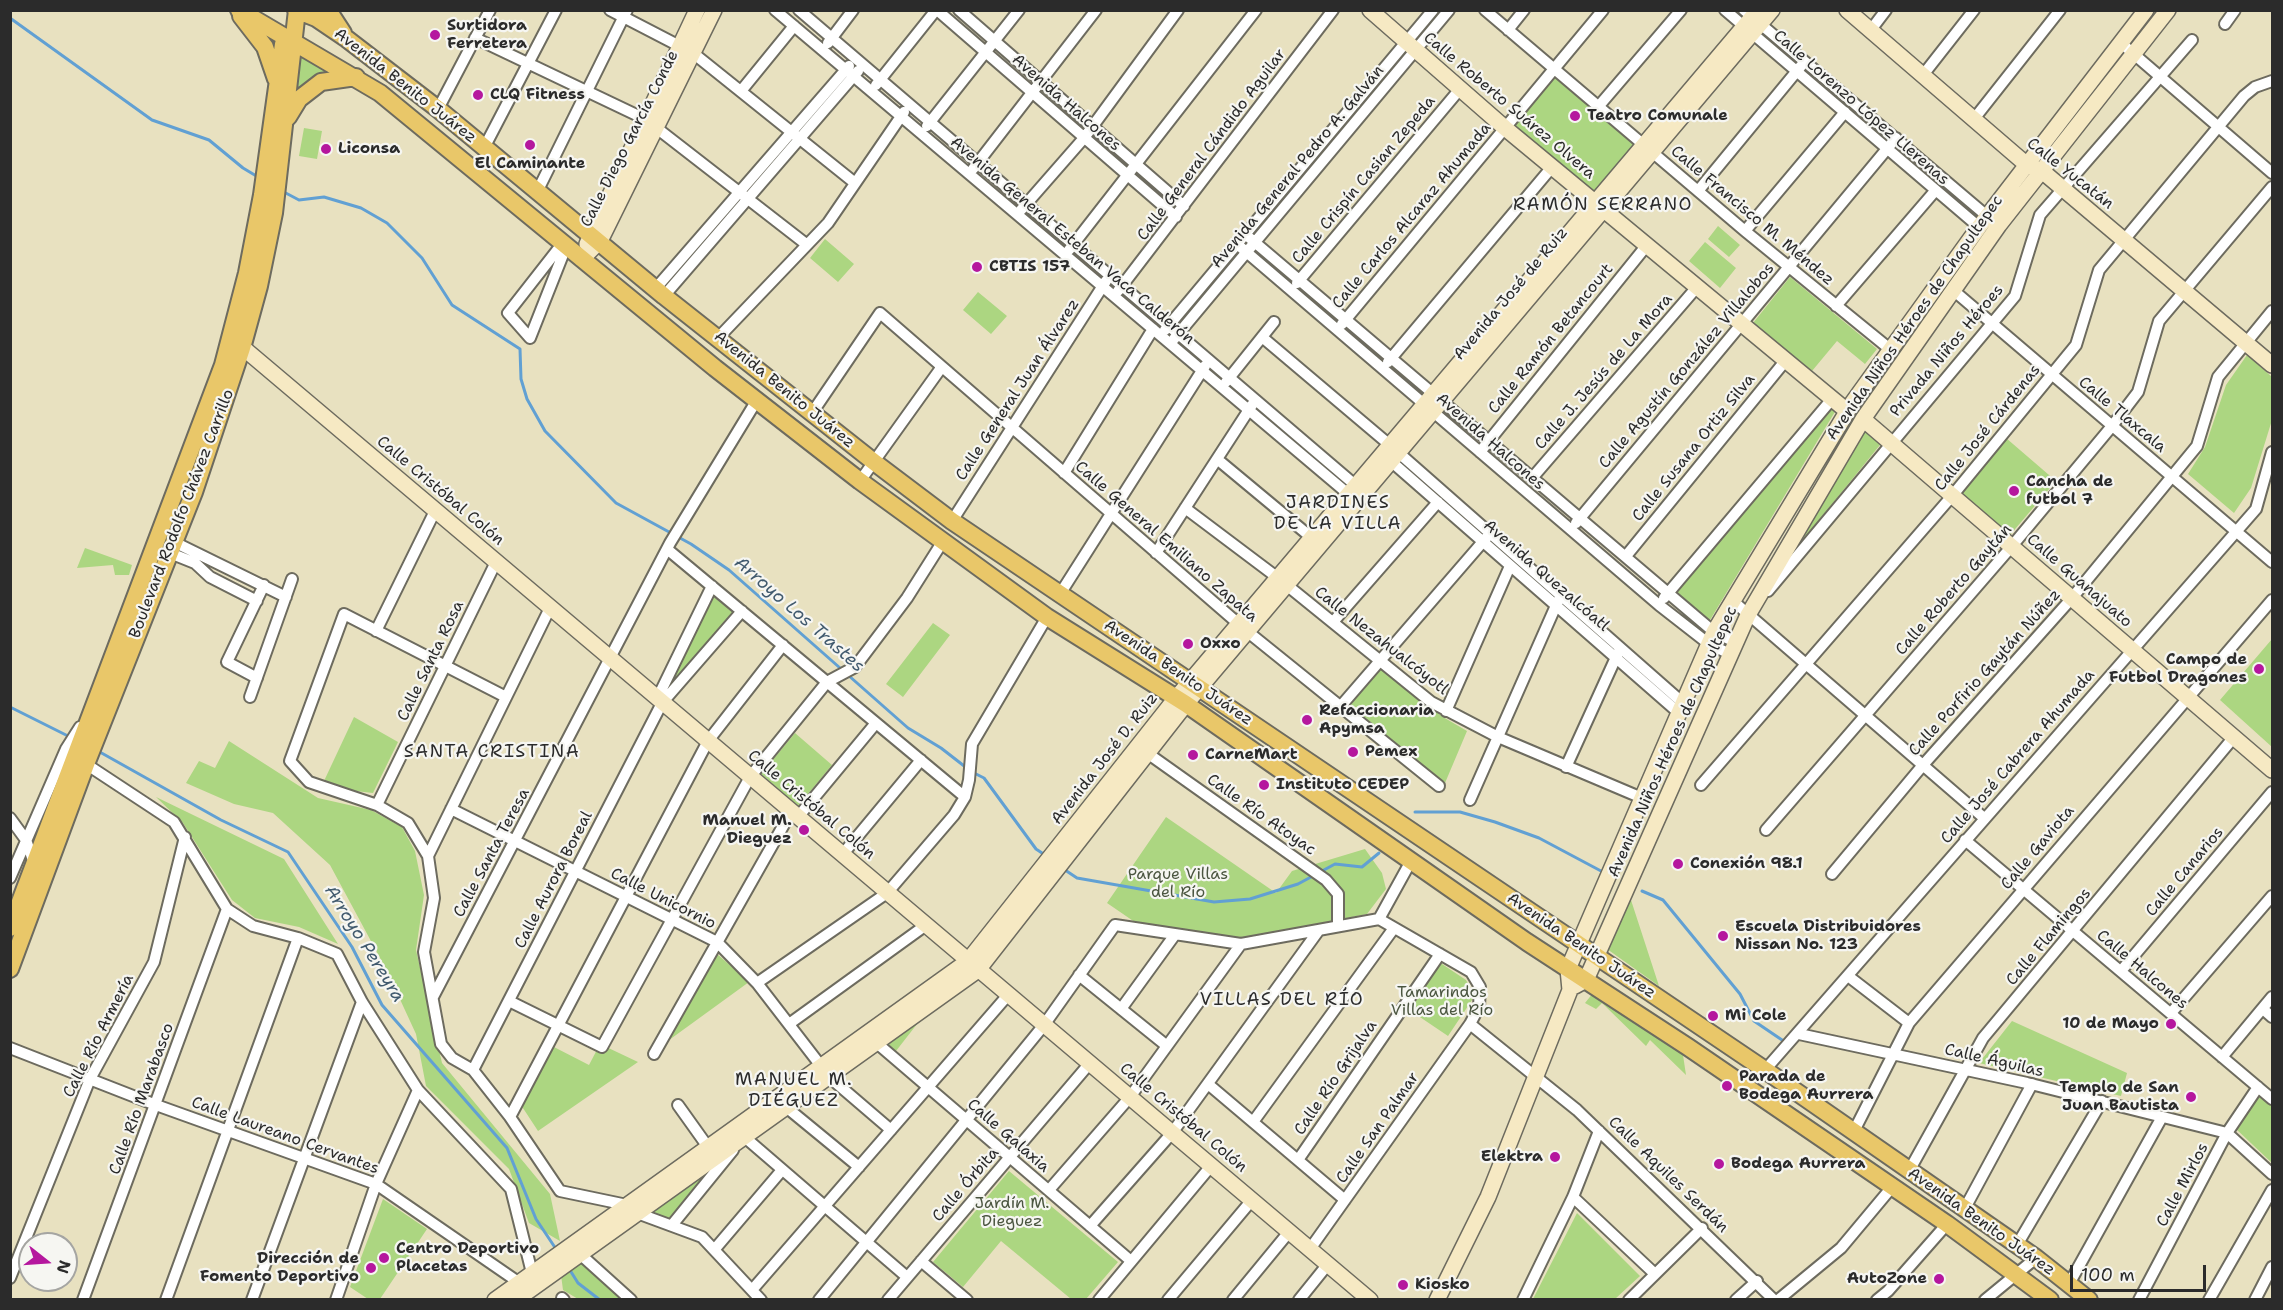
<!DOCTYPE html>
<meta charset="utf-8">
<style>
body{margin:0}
#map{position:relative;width:2283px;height:1310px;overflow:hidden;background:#e8e1c0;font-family:"Shantell Sans",sans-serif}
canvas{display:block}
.frame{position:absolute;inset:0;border:12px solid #2b2b2b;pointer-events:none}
.north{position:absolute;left:18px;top:1232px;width:60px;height:60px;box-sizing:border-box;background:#f6f6f2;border:2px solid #a5a5a2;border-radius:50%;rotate:107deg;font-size:16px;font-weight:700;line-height:24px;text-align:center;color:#2b2b2b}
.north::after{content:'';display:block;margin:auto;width:21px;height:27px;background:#b5179e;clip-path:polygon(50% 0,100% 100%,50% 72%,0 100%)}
.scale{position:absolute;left:2070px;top:1265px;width:136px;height:27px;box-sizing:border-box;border:3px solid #2b2b2b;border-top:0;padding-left:8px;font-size:18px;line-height:21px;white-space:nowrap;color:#2b2b2b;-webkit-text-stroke:4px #f6f6f2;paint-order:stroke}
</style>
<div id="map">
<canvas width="2283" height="1310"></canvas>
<div class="frame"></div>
<div class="north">N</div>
<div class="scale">100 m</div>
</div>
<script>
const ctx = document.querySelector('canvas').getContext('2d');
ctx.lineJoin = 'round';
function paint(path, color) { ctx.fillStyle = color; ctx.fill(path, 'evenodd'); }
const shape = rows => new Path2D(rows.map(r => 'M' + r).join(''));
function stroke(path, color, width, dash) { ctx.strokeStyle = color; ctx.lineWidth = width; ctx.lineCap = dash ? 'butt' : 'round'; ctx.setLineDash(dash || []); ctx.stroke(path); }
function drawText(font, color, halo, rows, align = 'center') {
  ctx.font = font + ' "Shantell Sans",sans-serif'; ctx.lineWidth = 4.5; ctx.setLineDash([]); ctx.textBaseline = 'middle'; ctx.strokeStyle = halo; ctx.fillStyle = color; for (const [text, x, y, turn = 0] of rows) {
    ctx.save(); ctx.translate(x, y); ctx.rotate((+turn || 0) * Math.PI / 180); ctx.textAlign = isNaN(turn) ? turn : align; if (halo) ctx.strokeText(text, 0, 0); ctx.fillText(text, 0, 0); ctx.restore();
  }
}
paint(shape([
 [300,55,337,75,293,104],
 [1554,73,1637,145,1594,195,1511,124],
 [304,128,322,131,317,159,299,156],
 [1718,226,1740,245,1729,257,1708,239],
 [825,239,854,264,838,282,810,258],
 [1705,242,1736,268,1720,288,1689,261],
 [1790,277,1877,349,1865,364,1837,341,1812,371,1753,323],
 [978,292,1007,316,991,334,963,310],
 [2247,355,2272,377,2272,420,2251,488,2234,513,2188,474,2205,447,2226,385],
 [1832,406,1836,410,1710,620,1676,593],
 [1866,424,1884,440,1785,562],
 [2006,438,2056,481,2010,535,1960,493],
 [85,548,132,565,129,575,115,575,113,565,77,568],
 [715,593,735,611,666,690],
 [933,623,950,635,903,697,886,684],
 [2272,639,2272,747,2220,700],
 [1379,666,1443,717,1467,731,1445,783,1345,707],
 [354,717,398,742,373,793,347,790,324,781],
 [795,733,832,765,798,806,761,774],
 [229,741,318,798,371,810,402,827,415,851,424,895,416,950,442,1063,550,1194,560,1241,529,1223,509,1169,426,1086,416,1034,386,969,330,865,273,813,234,804,186,783,199,761,215,768],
 [156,797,284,859,338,944,299,927,255,918,232,900,183,823],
 [1166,817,1276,893,1292,871,1365,849,1382,873,1386,889,1367,914,1235,941,1142,927,1107,903],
 [1630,897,1659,986,1607,949],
 [716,953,749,982,665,1043],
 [1439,962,1466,980,1471,989,1472,1000,1448,1036,1408,1009],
 [1593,993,1683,1055,1686,1075,1650,1040,1646,1046,1602,1003,1596,1009,1585,1003],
 [928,1010,896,1051,887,1044],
 [2012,1021,2127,1073,2121,1096,1979,1063],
 [600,1044,638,1062,538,1131,521,1105,552,1046,589,1065],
 [2258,1093,2272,1106,2272,1163,2235,1128],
 [718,1164,669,1218,650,1213],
 [1009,1171,1118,1262,1086,1299,1071,1299,1001,1241,963,1287,933,1262],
 [383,1199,427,1229,380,1299,368,1299,350,1287],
 [1577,1213,1640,1276,1615,1299,1533,1299],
 [582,1260,623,1299,578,1299,563,1290,561,1275]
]), '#acd681');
stroke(shape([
 [10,18,152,120,209,140,243,168,258,177],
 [282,191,299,200,324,197,361,208,387,223,422,258,452,305,520,349,521,379,527,399,545,431,616,503,691,544,729,570,908,728,941,748,968,769],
 [10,707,70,737],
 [98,751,221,820,288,852,352,947,382,1005,507,1148,536,1219,556,1249],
 [974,773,984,778,1036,849,1045,855],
 [1415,812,1460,812,1495,822,1539,838,1601,871],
 [1062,868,1077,878,1214,902,1250,899,1298,884,1335,864,1362,867,1379,853],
 [1642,891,1663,900,1740,994,1754,1021,1785,1042],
 [568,1267,578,1283,600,1300]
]), '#61a0d3', 3);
const street = shape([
 [610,10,693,53,855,183],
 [775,10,1353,498],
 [799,10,1361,490],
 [937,10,1176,217],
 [959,10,1184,206],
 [1485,10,1745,231,1891,350],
 [1725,10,1979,227],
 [1744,10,1987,216],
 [2225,24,2235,10],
 [1508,30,1524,10],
 [1870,31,1886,10],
 [475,38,645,119,806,244],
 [828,43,853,10],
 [2121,43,2272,173],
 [1923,75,1974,10],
 [876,85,936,10],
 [741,91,794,26],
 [1598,107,1681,10],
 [438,109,490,10],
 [1974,119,2060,10],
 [927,126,1019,10],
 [484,148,556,10],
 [973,169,1096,10],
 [1698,191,1801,66],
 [537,192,627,10],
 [1021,210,1084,138,1178,10],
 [1745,231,1845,112],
 [1245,234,1714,632,1735,642],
 [562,244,508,313,530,338,566,247],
 [1237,244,1659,605,1709,644,1730,654],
 [1069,250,1256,10],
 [1297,283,1460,89],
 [656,288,849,66],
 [1953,290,2272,562],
 [1118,291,1333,10],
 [664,296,858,71],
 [1836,306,1935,191],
 [1342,324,1603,10],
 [1165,330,1433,10],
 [1262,337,1391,446],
 [718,338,828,223,904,112],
 [1174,339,1449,10],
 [1388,362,1552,167],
 [1226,382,1274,322],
 [812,413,880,313,1248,632,1439,786],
 [1480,452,1647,245],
 [1400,454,1683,703],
 [1217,459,1312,538],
 [1393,463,1679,713],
 [1064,473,1153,329],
 [1533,477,1697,287],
 [860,481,941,368],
 [1185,508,1278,578,1431,702,1498,737,1642,798],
 [952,521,1106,281],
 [1576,523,1896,138],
 [174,542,286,597],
 [667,549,965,797],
 [170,553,195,563,210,577,257,601],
 [1156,553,1252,405],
 [1626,556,1786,360],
 [1768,591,2015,296,2040,215,2192,40],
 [1060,594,1205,366],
 [1664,598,1832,399],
 [1733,601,1984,818],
 [1333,622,1438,502],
 [376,631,435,511],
 [257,678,227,662,264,585],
 [250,697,292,579],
 [506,697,344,614,290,761,309,782,377,805,408,823,428,856,434,898,424,952,441,1044,452,1058,473,1070,510,1117,560,1191,627,1205,637,1213,702,1237,761,1300],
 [657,699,712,586],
 [1340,707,1487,537],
 [1446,711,1510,566],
 [1143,750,1326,880,1338,894,1338,926],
 [86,764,174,822,227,909,253,926,298,938,337,954,362,1002,418,1090,511,1189,532,1273,536,1278],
 [1566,767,1618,653],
 [1701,785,1952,496,2076,345,2099,270,2244,96,2255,87,2272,81],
 [1470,800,1558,601],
 [377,805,496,562],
 [451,809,717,942,757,983,821,1066],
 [798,817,876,723],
 [10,818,26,840,34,863],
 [1766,830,2012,546,2112,426,2138,392,2159,321,2272,187],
 [1965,840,2272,1099],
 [842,855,921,760],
 [428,856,550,608],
 [1832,874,1923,765,2072,598,2197,446,2218,377,2272,311],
 [10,878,66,749,80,727],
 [1379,919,1411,861],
 [2121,971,2272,792],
 [1079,975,1167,1046],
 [1848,976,1909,1023],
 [757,983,887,893,954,815,965,797,969,780,972,744,1047,617],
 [433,997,670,543,757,400],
 [509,1001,602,1047,750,777,827,682,855,667,907,598,943,541],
 [1121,1009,1174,936],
 [2263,1009,2272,1017],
 [2171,1013,2272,896],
 [789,1024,926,925],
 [1470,1024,1577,1110,1774,1300],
 [1799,1034,2027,1083,2227,1133,2272,1174],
 [872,1039,1131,1261],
 [10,1048,156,1105,376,1184,524,1286],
 [654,1054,791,812],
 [2222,1057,2272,997],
 [473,1070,662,703,742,611],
 [1765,1070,2256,509,2272,452],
 [828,1076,891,1130],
 [1208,1084,1345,1200],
 [678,1105,708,1147],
 [786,1107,859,1167],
 [510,1117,708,741,783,645],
 [1253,1122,1394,928],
 [1853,1133,1909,1023,2272,600],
 [741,1134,907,1277],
 [1298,1160,1440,954],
 [1909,1171,1983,1038,2234,737],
 [1049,1190,1130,1097,1241,944],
 [1573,1197,1655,1274],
 [1965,1208,2032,1084],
 [672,1225,733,1150],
 [1090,1226,1172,1133,1319,930],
 [2017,1245,2102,1101],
 [1310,1249,1470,1024,1479,1007,1480,987,1471,972,1379,919],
 [714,1250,782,1170],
 [580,1254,631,1300],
 [921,1261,967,1300],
 [10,1278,90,1079,154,962,185,837],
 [2069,1284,2162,1117],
 [752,1290,1008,995],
 [562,1298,564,1300],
 [83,1300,227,909],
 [166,1300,298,938],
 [252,1300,362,1002],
 [336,1300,376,1184,418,1090],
 [819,1300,1044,1025,1115,925,1241,944,1379,919],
 [888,1300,1090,1063],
 [1099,1300,1211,1166],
 [1168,1300,1252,1200],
 [1233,1300,1289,1232],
 [1299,1300,1328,1264],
 [1523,1300,1573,1197,1599,1131],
 [1629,1300,1702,1228],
 [1736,1300,1757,1281],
 [1778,1300,1841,1248,1892,1187],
 [1877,1300,1888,1291,1947,1224],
 [1985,1300,2036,1258],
 [2139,1300,2227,1133,2258,1087],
 [2209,1300,2272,1190],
 [2255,1300,2272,1267]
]);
const secondary = shape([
 [1370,10,1505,128,1847,411],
 [1847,10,2027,165,2042,171,2272,365],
 [587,244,697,10],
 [582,259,600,241,714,10],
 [235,341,1370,1300],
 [1863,419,2272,770],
 [1575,986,1586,980,1748,615,1863,419,1999,225,2168,10],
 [495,1300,968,961,1176,698,1758,10],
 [516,1300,978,970,1186,704,1772,10],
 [1437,1300,1488,1197,1570,990,1568,969,1714,632,1853,402,1979,227,2146,10]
]);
const primary = shape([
 [239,10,380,93,715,368,860,481,1047,617,1186,704,1527,942,1688,1047,1947,1224,2050,1300],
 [296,10,316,18,347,39,438,109,664,296,874,462,952,521,1765,1070,2036,1258,2089,1300],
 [328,10,343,33],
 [241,16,265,47,276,79],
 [288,117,299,99,321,82,356,77],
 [10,928,223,365,247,273,262,195,283,44],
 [10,969,88,759,194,492,242,348,259,286,274,213,297,10]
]);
stroke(street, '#6d6b5f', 14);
stroke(secondary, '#6d6b5f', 18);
stroke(primary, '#6d6b5f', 20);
stroke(street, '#fff', 10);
stroke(secondary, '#f6e9c3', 15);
stroke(primary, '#e9c769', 16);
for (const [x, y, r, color] of [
 [435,35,6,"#b5179e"],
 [478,95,6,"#b5179e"],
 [1575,116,6,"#b5179e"],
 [530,145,6,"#b5179e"],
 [326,149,6,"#b5179e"],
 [977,267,6,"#b5179e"],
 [2014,491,6,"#b5179e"],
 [1188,644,6,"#b5179e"],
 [2259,669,6,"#b5179e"],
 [1307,720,6,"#b5179e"],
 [1353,752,6,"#b5179e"],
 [1193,755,6,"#b5179e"],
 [1264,785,6,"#b5179e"],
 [804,830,6,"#b5179e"],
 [1678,864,6,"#b5179e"],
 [1723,936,6,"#b5179e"],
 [1713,1016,6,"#b5179e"],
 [2171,1024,6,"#b5179e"],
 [1727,1086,6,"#b5179e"],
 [2191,1097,6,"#b5179e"],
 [1555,1157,6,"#b5179e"],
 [1719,1164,6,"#b5179e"],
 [384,1258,6,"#b5179e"],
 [371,1268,6,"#b5179e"],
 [1939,1279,6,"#b5179e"],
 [1403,1285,6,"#b5179e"]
]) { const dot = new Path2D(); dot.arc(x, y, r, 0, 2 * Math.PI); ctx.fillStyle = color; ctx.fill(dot); stroke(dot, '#f6f6f2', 2); }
drawText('bold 16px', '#2b2b2b', '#f6f6f2', [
 ["Surtidora",447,26],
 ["Ferretera",447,44],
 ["CLQ Fitness",490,95],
 ["Teatro Comunale",1587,116],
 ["Liconsa",338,149],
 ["El Caminante",530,164,"center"],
 ["CBTIS 157",989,267],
 ["Cancha de",2026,482],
 ["futbol 7",2026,500],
 ["Oxxo",1200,644],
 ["Campo de",2247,660,"right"],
 ["Futbol Dragones",2247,678,"right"],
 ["Refaccionaria",1319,711],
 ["Apymsa",1319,729],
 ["Pemex",1365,752],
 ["CarneMart",1205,755],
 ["Instituto CEDEP",1276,785],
 ["Manuel M.",792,821,"right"],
 ["Dieguez",792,839,"right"],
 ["Conexión 98.1",1690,864],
 ["Escuela Distribuidores",1735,927],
 ["Nissan No. 123",1735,945],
 ["Mi Cole",1725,1016],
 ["10 de Mayo",2159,1024,"right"],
 ["Parada de",1739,1077],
 ["Bodega Aurrera",1739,1095],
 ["Templo de San",2179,1088,"right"],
 ["Juan Bautista",2179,1106,"right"],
 ["Elektra",1543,1157,"right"],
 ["Bodega Aurrera",1731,1164],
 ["Centro Deportivo",396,1249],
 ["Placetas",396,1267],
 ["Dirección de",359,1259,"right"],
 ["Fomento Deportivo",359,1277,"right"],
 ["AutoZone",1927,1279,"right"],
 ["Kiosko",1415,1285]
], 'left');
drawText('16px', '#2b2b2b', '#f6f6f2', [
 ["Avenida Benito Juárez",405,86,38],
 ["Avenida Halcones",1066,103,41],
 ["Calle Roberto Suárez Olvera",1509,106,40],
 ["Calle Lorenzo López Llerenas",1861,108,41],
 ["Calle Diego García Conde",630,139,-63],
 ["Calle General Cándido Aguilar",1212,145,-53],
 ["Avenida General Pedro A. Galván",1298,167,-50],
 ["Calle Yucatán",2070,174,38],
 ["Calle Crispín Casian Zepeda",1364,180,-50],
 ["Calle Carlos Alcaraz Ahumada",1412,216,-50],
 ["Calle Francisco M. Méndez",1752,216,40],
 ["Avenida General Esteban Vaca Calderón",1072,241,40],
 ["Avenida José de Ruiz",1511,294,-50],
 ["Avenida Niños Héroes de Chapultepec",1915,318,-55],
 ["Calle Ramón Betancourt",1551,339,-51],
 ["Privada Niños Héroes",1947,351,-50],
 ["Calle Agustín González Villalobos",1687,366,-50],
 ["Calle J. Jesús de La Mora",1604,372,-49],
 ["Avenida Benito Juárez",784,390,39],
 ["Calle General Juan Álvarez",1018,390,-57],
 ["Calle Tlaxcala",2122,415,40],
 ["Calle José Cárdenas",1988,428,-51],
 ["Avenida Halcones",1490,442,41],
 ["Calle Susana Ortiz Silva",1694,448,-51],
 ["Calle Cristóbal Colón",440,491,40],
 ["Boulevard Rodolfo Chávez Carrillo",182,514,-69],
 ["Calle General Emiliano Zapata",1166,542,41],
 ["Avenida Quezalcóatl",1546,576,41],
 ["Calle Guanajuato",2079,581,41],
 ["Calle Roberto Gaytán",1954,590,-49],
 ["Calle Nezahualcóyotl",1381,641,38],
 ["Calle Santa Rosa",431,661,-64],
 ["Avenida Benito Juárez",1178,673,34],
 ["Calle Porfirio Gaytán Núñez",1985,673,-48],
 ["Avenida Niños Héroes de Chapultepec",1673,742,-66],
 ["Calle José Cabrera Ahumada",2018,757,-49],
 ["Avenida José D. Ruiz",1105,759,-52],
 ["Calle Cristóbal Colón",811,805,40],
 ["Calle Río Atoyac",1261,815,35],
 ["Calle Gaviota",2038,848,-50],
 ["Calle Santa Teresa",492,853,-62],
 ["Calle Canarios",2185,872,-50],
 ["Calle Aurora Boreal",554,880,-63],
 ["Calle Unicornio",663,899,27],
 ["Calle Flamingos",2049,937,-50],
 ["Avenida Benito Juárez",1581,946,34],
 ["Calle Halcones",2142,970,40],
 ["Calle Río Armería",99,1036,-63],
 ["Calle Águilas",1994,1061,13],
 ["Calle Río Grijalva",1336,1078,-56],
 ["Calle Río Marabasco",142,1099,-70],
 ["Calle Cristóbal Colón",1183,1118,40],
 ["Calle San Palmar",1378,1128,-55],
 ["Calle Laureano Cervantes",285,1136,20],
 ["Calle Galaxia",1008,1136,41],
 ["Calle Aquiles Serdán",1668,1175,44],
 ["Calle Órbita",966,1185,-49],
 ["Calle Mirlos",2183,1185,-62],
 ["Avenida Benito Juárez",1981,1222,35]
]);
drawText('16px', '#4b5640', '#f6f6f2', [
 ["Parque Villas",1178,875],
 ["del Río",1178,893],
 ["Tamarindos",1442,993],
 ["Villas del Río",1442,1011],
 ["Jardín M.",1012,1204],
 ["Dieguez",1012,1222]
]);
ctx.letterSpacing = '1.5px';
drawText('18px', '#2b2b2b', '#f6f6f2', [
 ["RAMÓN SERRANO",1603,205],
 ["JARDINES",1338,503],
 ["DE LA VILLA",1338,524],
 ["SANTA CRISTINA",492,752],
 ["VILLAS DEL RÍO",1282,1000],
 ["MANUEL M.",794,1080],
 ["DIÉGUEZ",794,1101]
]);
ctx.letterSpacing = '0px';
drawText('italic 18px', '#415a6e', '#f6f6f2', [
 ["Arroyo Los Trastes",799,615,41],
 ["Arroyo Pereyra",364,944,58]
]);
</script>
